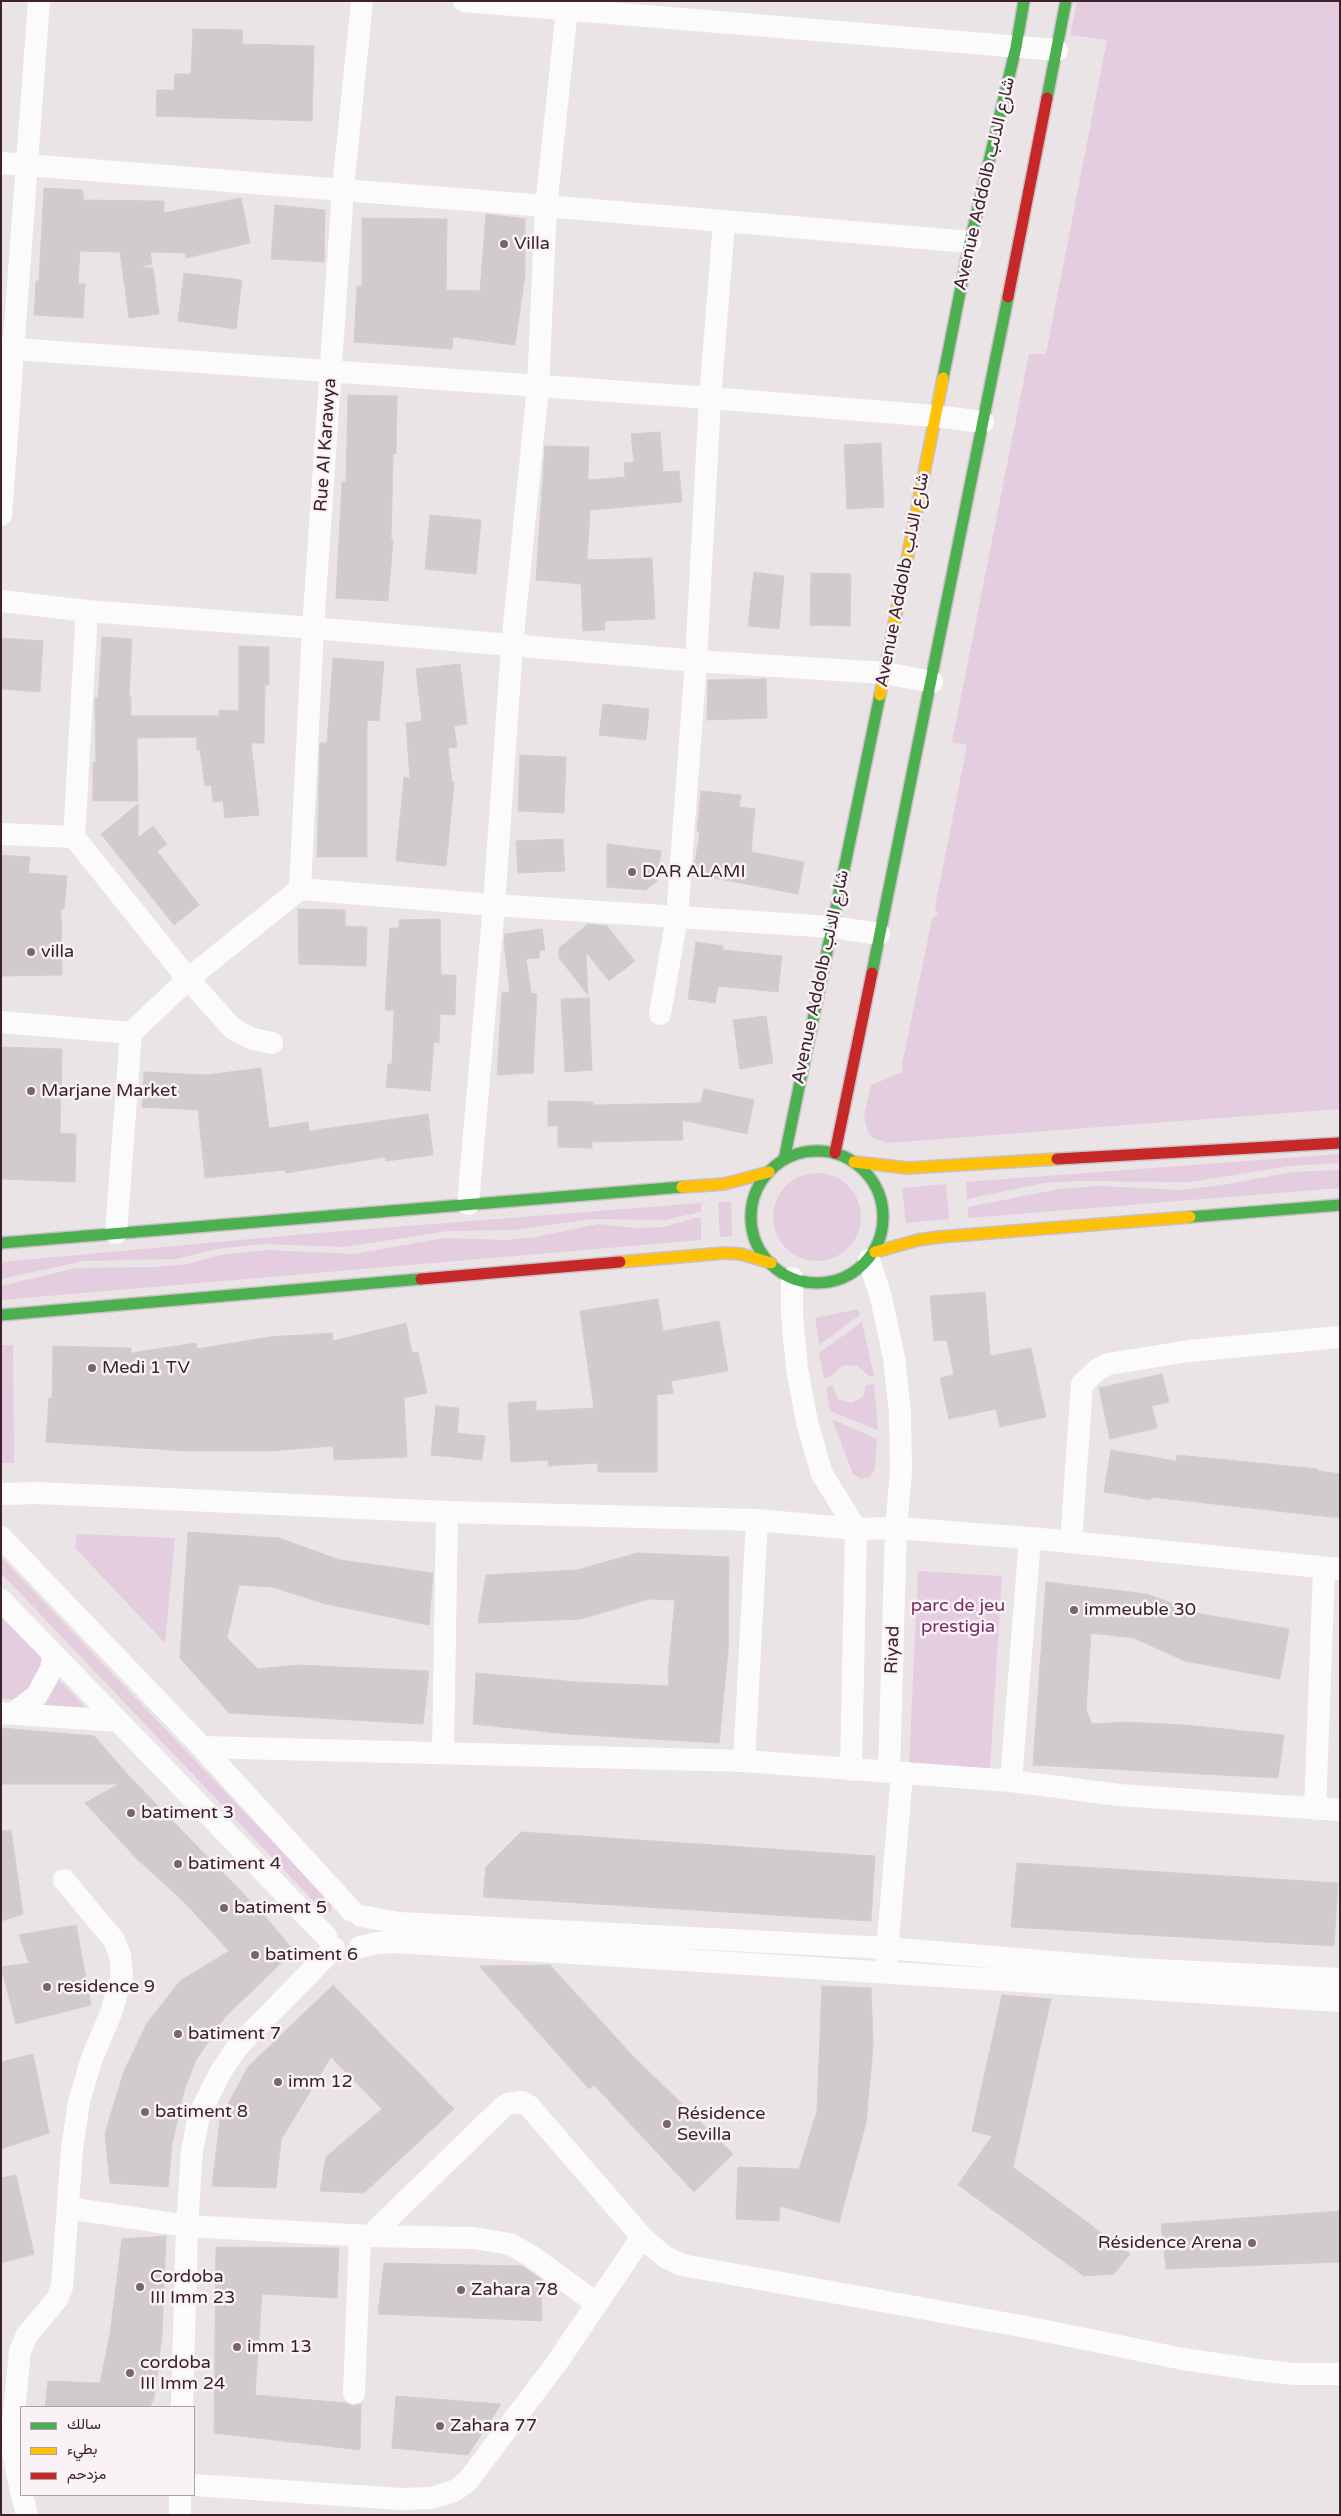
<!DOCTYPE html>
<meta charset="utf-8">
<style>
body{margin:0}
#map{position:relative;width:1341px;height:2516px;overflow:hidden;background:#eae4e7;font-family:"Varela Round",Vazirmatn,sans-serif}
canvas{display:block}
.frame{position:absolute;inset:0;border:2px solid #3d212d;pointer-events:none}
.legend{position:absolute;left:20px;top:2406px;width:175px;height:90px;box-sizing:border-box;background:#f9f2f6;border:1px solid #ae9ea6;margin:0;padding:6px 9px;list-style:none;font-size:15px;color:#3d212d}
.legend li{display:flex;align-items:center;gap:10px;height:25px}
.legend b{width:25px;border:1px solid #ae9ea6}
</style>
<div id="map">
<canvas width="1341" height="2516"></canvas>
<div class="frame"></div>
<ul class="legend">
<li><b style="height:6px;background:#4caf50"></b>سالك</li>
<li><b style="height:6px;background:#ffc107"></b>بطيء</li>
<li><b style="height:6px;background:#c62828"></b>مزدحم</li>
</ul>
</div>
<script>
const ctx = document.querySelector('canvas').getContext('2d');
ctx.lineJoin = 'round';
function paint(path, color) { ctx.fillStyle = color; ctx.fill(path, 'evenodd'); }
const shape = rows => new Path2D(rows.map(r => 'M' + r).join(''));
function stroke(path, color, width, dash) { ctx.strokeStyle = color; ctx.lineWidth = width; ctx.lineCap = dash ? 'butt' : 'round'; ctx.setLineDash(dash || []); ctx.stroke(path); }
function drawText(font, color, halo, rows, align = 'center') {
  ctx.font = font + ' "Varela Round",Vazirmatn,sans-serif'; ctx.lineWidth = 5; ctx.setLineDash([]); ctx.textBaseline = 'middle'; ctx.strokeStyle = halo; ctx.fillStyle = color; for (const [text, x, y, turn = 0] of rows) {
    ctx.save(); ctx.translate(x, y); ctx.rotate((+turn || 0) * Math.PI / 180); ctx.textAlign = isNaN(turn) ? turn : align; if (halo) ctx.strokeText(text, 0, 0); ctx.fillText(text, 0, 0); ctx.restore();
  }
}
paint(shape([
 [1077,1,1340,1,1340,1109,887,1143,873,1138,868,1132,864,1116,871,1085,903,1072,902,1065,932,919,938,914,935,907,967,745,952,742,1029,354,1046,354,1107,40,1070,35],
 [1340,1154,1340,1163,1289,1166,1191,1182,1078,1181,1044,1183,967,1199,966,1182],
 [1340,1170,1340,1188,968,1218,968,1207,1059,1189,1099,1186,1182,1190,1223,1185,1292,1172],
 '773 1217a44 44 0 1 1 88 0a44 44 0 1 1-88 0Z',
 [946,1184,949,1219,906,1223,902,1188],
 [718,1202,731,1202,732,1236,720,1237],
 [701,1203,701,1212,664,1220,592,1219,513,1230,448,1231,345,1247,264,1244,217,1249,175,1259,84,1261,1,1279,1,1262,305,1234],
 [694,1218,701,1218,701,1240,1,1300,1,1286,76,1268,155,1267,187,1264,221,1255,266,1250,354,1254,445,1238,505,1240,536,1237,598,1224,635,1228,665,1227],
 [858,1309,860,1315,819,1345,815,1318],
 [862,1322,874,1376,869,1376,857,1366,849,1365,842,1366,830,1377,824,1378,819,1353],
 [1,1345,13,1345,14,1463,1,1463],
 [874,1384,878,1430,830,1411,826,1387,833,1386,838,1399,851,1403,863,1397,866,1385],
 [832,1419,877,1439,875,1469,870,1477,861,1479,853,1474],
 [77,1534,175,1538,165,1643,75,1548],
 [1,1557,332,1904,331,1912,324,1912,1,1573],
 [918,1571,1002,1576,990,1768,909,1765],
 [1,1617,40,1656,43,1664,43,1673,19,1699,1,1699],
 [59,1680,89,1711,44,1706]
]), '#e3cddf');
const building = shape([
 [193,29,243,30,242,44,314,46,312,121,156,116,157,90,174,90,175,74,191,74,193,29],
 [44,188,83,190,83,200,164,201,164,213,241,198,250,243,186,258,186,253,150,252,152,264,140,267,153,268,159,314,129,318,120,252,80,251,78,284,85,284,83,318,34,315,36,281,39,281,44,188],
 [275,205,325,210,324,262,271,259,275,205],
 [486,214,525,219,525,275,515,345,453,337,452,349,354,342,357,286,362,286,362,218,447,219,446,290,480,291,486,214],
 [184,273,242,280,236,329,178,321,184,273],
 [348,395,397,396,396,454,393,454,391,540,393,540,388,601,336,598,342,482,346,482,348,395],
 [660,432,663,472,679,471,682,502,590,510,587,560,652,558,655,619,604,621,605,630,583,631,581,584,536,580,545,446,589,447,588,480,625,477,624,463,634,462,631,434,660,432],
 [881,443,884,507,847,509,844,445,881,443],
 [430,515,481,520,476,574,425,569,430,515],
 [754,572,784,576,779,629,748,626,754,572],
 [811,573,851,574,850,626,810,625,811,573],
 [102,637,132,639,129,697,131,697,131,716,219,716,219,710,239,711,239,646,269,647,269,685,265,685,264,743,251,743,259,815,225,818,223,801,213,802,211,785,205,786,200,750,197,750,197,737,137,738,138,801,93,801,93,762,96,762,95,705,95,698,98,698,102,637],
 [1,638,43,641,40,692,1,689,1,638],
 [333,658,384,662,379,721,367,720,367,857,317,857,320,743,327,743,333,658],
 [460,664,467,724,454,726,457,747,448,748,452,782,454,782,446,866,396,861,404,777,410,778,406,723,422,721,416,669,460,664],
 [766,679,767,718,707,720,708,680,766,679],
 [603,704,649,709,646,740,599,735,603,704],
 [520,755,566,757,564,813,518,811,520,755],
 [701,791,741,795,739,807,755,809,751,852,804,862,798,894,693,874,700,832,697,831,701,791],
 [138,804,138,838,153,826,167,844,157,851,199,905,174,925,101,834,138,804],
 [563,839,565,871,518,873,516,841,563,839],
 [607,844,661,851,657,881,646,890,607,887,607,844],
 [1,855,30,857,28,873,67,876,64,909,61,909,62,975,1,976,1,855],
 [298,909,345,910,345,926,367,927,366,966,299,964,298,909],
 [440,919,441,975,456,975,455,1015,440,1014,439,1043,434,1042,430,1091,386,1087,388,1064,392,1064,394,1010,385,1010,390,928,399,928,399,920,440,919],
 [588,924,607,926,635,961,609,981,586,952,588,995,559,958,559,948,588,924],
 [542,929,545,950,540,950,539,958,526,959,531,993,537,994,533,1073,497,1075,502,992,510,993,504,944,505,934,542,929],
 [696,942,723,946,723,950,782,956,778,992,718,986,715,1003,688,999,696,942],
 [589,998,592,1070,565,1072,561,999,589,998],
 [766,1016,773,1063,740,1069,733,1020,766,1016],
 [1,1047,62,1049,60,1133,76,1134,75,1182,1,1179,1,1047],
 [261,1068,269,1128,308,1122,309,1131,428,1114,433,1155,386,1161,386,1157,286,1173,285,1170,205,1178,198,1110,142,1107,144,1072,207,1075,261,1068],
 [704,1089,754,1100,747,1134,682,1120,683,1140,592,1142,592,1148,558,1147,558,1126,548,1126,548,1101,593,1102,593,1105,701,1103,704,1089],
 [985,1292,990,1356,1031,1348,1046,1417,1000,1427,996,1409,949,1419,940,1378,954,1375,947,1340,934,1341,930,1296,985,1292],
 [658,1299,663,1331,719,1321,728,1371,671,1381,673,1393,657,1395,657,1472,598,1472,598,1463,548,1466,548,1460,511,1462,508,1403,536,1401,536,1411,594,1408,580,1311,658,1299],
 [406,1323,412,1353,418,1352,427,1393,404,1398,407,1457,334,1460,333,1446,270,1451,187,1451,46,1442,49,1398,52,1399,53,1346,131,1348,131,1353,196,1343,197,1349,269,1337,332,1333,333,1341,406,1323],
 [1162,1374,1169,1402,1152,1406,1157,1428,1110,1439,1099,1388,1162,1374],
 [436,1406,459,1408,457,1433,485,1436,482,1460,431,1455,436,1406],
 [1111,1450,1176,1461,1177,1455,1318,1469,1318,1471,1340,1474,1340,1518,1151,1497,1151,1500,1104,1492,1111,1450],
 [188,1532,279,1538,340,1560,433,1573,429,1625,326,1604,272,1587,239,1585,227,1638,258,1669,297,1665,429,1671,423,1724,229,1713,180,1658,188,1532],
 [637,1553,729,1557,728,1652,719,1743,568,1734,473,1724,476,1673,578,1682,669,1686,668,1674,675,1600,649,1599,581,1619,478,1623,486,1575,577,1570,637,1553],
 [1046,1582,1147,1594,1201,1614,1289,1629,1280,1679,1185,1661,1134,1638,1091,1633,1086,1710,1092,1724,1122,1722,1185,1725,1284,1735,1278,1778,1033,1765,1046,1582],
 [1,1728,94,1736,130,1777,264,1915,294,1951,225,2017,196,2060,184,2091,172,2144,168,2187,110,2183,105,2133,124,2071,147,2023,180,1981,229,1951,184,1902,136,1858,85,1803,119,1784,1,1784,1,1728],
 [11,1830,23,1914,1,1921,1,1831,11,1830],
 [521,1832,875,1856,871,1921,483,1897,486,1867,521,1832],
 [1017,1863,1338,1883,1334,1946,1011,1927,1017,1863],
 [76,1925,91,2005,16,2024,1,1967,29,1963,19,1935,76,1925],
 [550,1965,631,2054,733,2154,694,2192,594,2085,589,2089,479,1966,550,1965],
 [333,1985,454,2109,364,2193,320,2191,326,2157,382,2109,331,2057,281,2140,276,2188,212,2186,220,2119,248,2067,333,1985],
 [822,1986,871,1988,873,2047,866,2123,839,2223,780,2206,779,2221,736,2219,738,2167,799,2169,817,2111,822,1986],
 [1002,1995,1051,1999,1013,2167,1130,2254,1114,2274,1084,2276,958,2185,992,2136,972,2131,1002,1995],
 [33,2054,49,2133,1,2149,1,2062,33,2054],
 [16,2175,34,2254,1,2263,1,2178,16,2175],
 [1340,2211,1340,2262,1166,2269,1161,2224,1340,2211],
 [166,2236,162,2336,154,2398,150,2407,45,2407,48,2381,100,2383,110,2334,122,2239,166,2236],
 [216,2247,339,2248,337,2298,262,2294,255,2395,346,2403,353,2406,361,2404,360,2450,214,2433,216,2247],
 [384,2263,522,2266,541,2279,542,2321,378,2314,384,2263],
 [396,2396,501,2404,468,2455,392,2448,396,2396]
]);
paint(building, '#d1cbce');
stroke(building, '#d3cdd0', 1);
const fast = shape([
 [1047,98,1066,1],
 [943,378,970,242,1016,47,1024,1],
 [872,973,1008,297],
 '751 1217a66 66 0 1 1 132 0a66 66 0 1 1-132 0Z',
 [784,1160,880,695],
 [1190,1217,1340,1205],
 [1,1243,682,1187],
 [1,1315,421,1279]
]);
const slow = shape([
 [880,695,943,378],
 [854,1162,908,1168,1057,1159],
 [682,1187,724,1184,769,1172],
 [875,1252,918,1240,939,1237,1190,1217],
 [620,1262,725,1253,741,1254,771,1263]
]);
const jam = shape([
 [1008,297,1047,98],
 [835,1153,872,973],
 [1057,1159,1340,1143],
 [421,1279,620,1262]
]);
stroke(fast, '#cac0c5', 14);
stroke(slow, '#cac0c5', 14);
stroke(jam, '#cac0c5', 14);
stroke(shape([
 [464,1,1057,50],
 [1,163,546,206,970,242],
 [1,348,710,398,935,416,983,422],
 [1,515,39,1],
 [1,601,87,611,313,628,696,661,885,673,932,682],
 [87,611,74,837,188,979,233,1029,253,1039,272,1043],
 [1,834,74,837],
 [300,889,313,628,343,189,362,1],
 [660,1014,677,917,696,661,710,398,724,223],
 [1,1022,131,1033],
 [468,1204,494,905,512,646,538,387,546,206,568,1],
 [116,1233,131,1033,188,979,300,889,494,905,832,927,879,934],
 [869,1260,881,1297,894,1358,900,1414,901,1472,896,1528,889,1772],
 [792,1278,792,1315,797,1369,807,1422,822,1474,856,1529,851,1770],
 [1,1494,38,1493,447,1512,757,1520,856,1529,896,1528,1030,1538,1340,1569],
 [1,1537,202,1747,352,1911],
 [1071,1542,1082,1384,1097,1370,1108,1364,1189,1351,1340,1337],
 [1,1600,326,1936],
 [1,1713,118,1721],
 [13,1714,37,1695,51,1669,54,1655],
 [202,1747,744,1761,1011,1781,1119,1795,1340,1810],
 [443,1753,447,1512],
 [744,1761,757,1520],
 [1011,1781,1030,1538],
 [1315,1809,1324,1568],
 [361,1916,399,1923,887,1948,1135,1969,1340,1979],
 [360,1947,378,1943,396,1942,1340,2001],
 [886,1964,902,1774],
 [68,2208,187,2226,370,2236,502,2108,508,2104,522,2102,529,2106,642,2237,665,2257,682,2265,1026,2327,1183,2359,1257,2370,1295,2374,1340,2374],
 [370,2236,474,2238,510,2244,531,2256,596,2303],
 [354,2393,360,2236],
 [182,2407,187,2226,192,2151,199,2115,221,2071,239,2045,334,1948],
 [194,2485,401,2499,431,2498,454,2491,467,2482,558,2361,642,2237],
 [21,2491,13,2452,12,2432,20,2351,27,2335,57,2299,62,2287,72,2149,79,2102,92,2058,111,2013,122,1975,120,1955,114,1940,64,1880],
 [22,2495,27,2515],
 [180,2515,180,2495]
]), '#fcfbfb', 22);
stroke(fast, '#4caf50', 11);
stroke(slow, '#ffc107', 11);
stroke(jam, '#c62828', 11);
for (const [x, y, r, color] of [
 [504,244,5,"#7a656e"],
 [632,872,5,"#7a656e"],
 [31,952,5,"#7a656e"],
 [31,1091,5,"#7a656e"],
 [92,1368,5,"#7a656e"],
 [1074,1610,5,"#7a656e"],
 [131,1813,5,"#7a656e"],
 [178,1864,5,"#7a656e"],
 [224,1908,5,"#7a656e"],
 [255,1955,5,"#7a656e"],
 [47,1987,5,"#7a656e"],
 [178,2034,5,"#7a656e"],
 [278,2082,5,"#7a656e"],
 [145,2112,5,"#7a656e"],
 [667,2124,5,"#7a656e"],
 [1252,2243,5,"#7a656e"],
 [140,2287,5,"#7a656e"],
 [461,2290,5,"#7a656e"],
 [237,2347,5,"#7a656e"],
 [130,2373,5,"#7a656e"],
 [440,2426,5,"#7a656e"]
]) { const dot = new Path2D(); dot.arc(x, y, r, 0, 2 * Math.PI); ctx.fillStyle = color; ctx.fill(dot); stroke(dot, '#f9f2f6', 2); }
drawText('18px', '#3d212d', '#f9f2f6', [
 ["Avenue Addolb شارع الدلب",985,184,-77],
 ["Rue Al Karawya",326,445,-86],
 ["Avenue Addolb شارع الدلب",903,580,-79],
 ["Avenue Addolb شارع الدلب",821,977,-78],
 ["Riyad",893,1650,-88]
]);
drawText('18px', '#3d212d', '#f9f2f6', [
 ["Villa",514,244],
 ["DAR ALAMI",642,872],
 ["villa",41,952],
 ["Marjane Market",41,1091],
 ["Medi 1 TV",102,1368],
 ["immeuble 30",1084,1610],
 ["batiment 3",141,1813],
 ["batiment 4",188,1864],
 ["batiment 5",234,1908],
 ["batiment 6",265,1955],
 ["residence 9",57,1987],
 ["batiment 7",188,2034],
 ["imm 12",288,2082],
 ["batiment 8",155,2112],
 ["Résidence",677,2114],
 ["Sevilla",677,2135],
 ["Résidence Arena",1242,2243,"right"],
 ["Cordoba",150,2277],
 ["III Imm 23",150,2298],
 ["Zahara 78",471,2290],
 ["imm 13",247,2347],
 ["cordoba",140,2363],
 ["III Imm 24",140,2384],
 ["Zahara 77",450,2426]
], 'left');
drawText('18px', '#752b63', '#f9f2f6', [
 ["parc de jeu",958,1606],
 ["prestigia",958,1627]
]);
</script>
